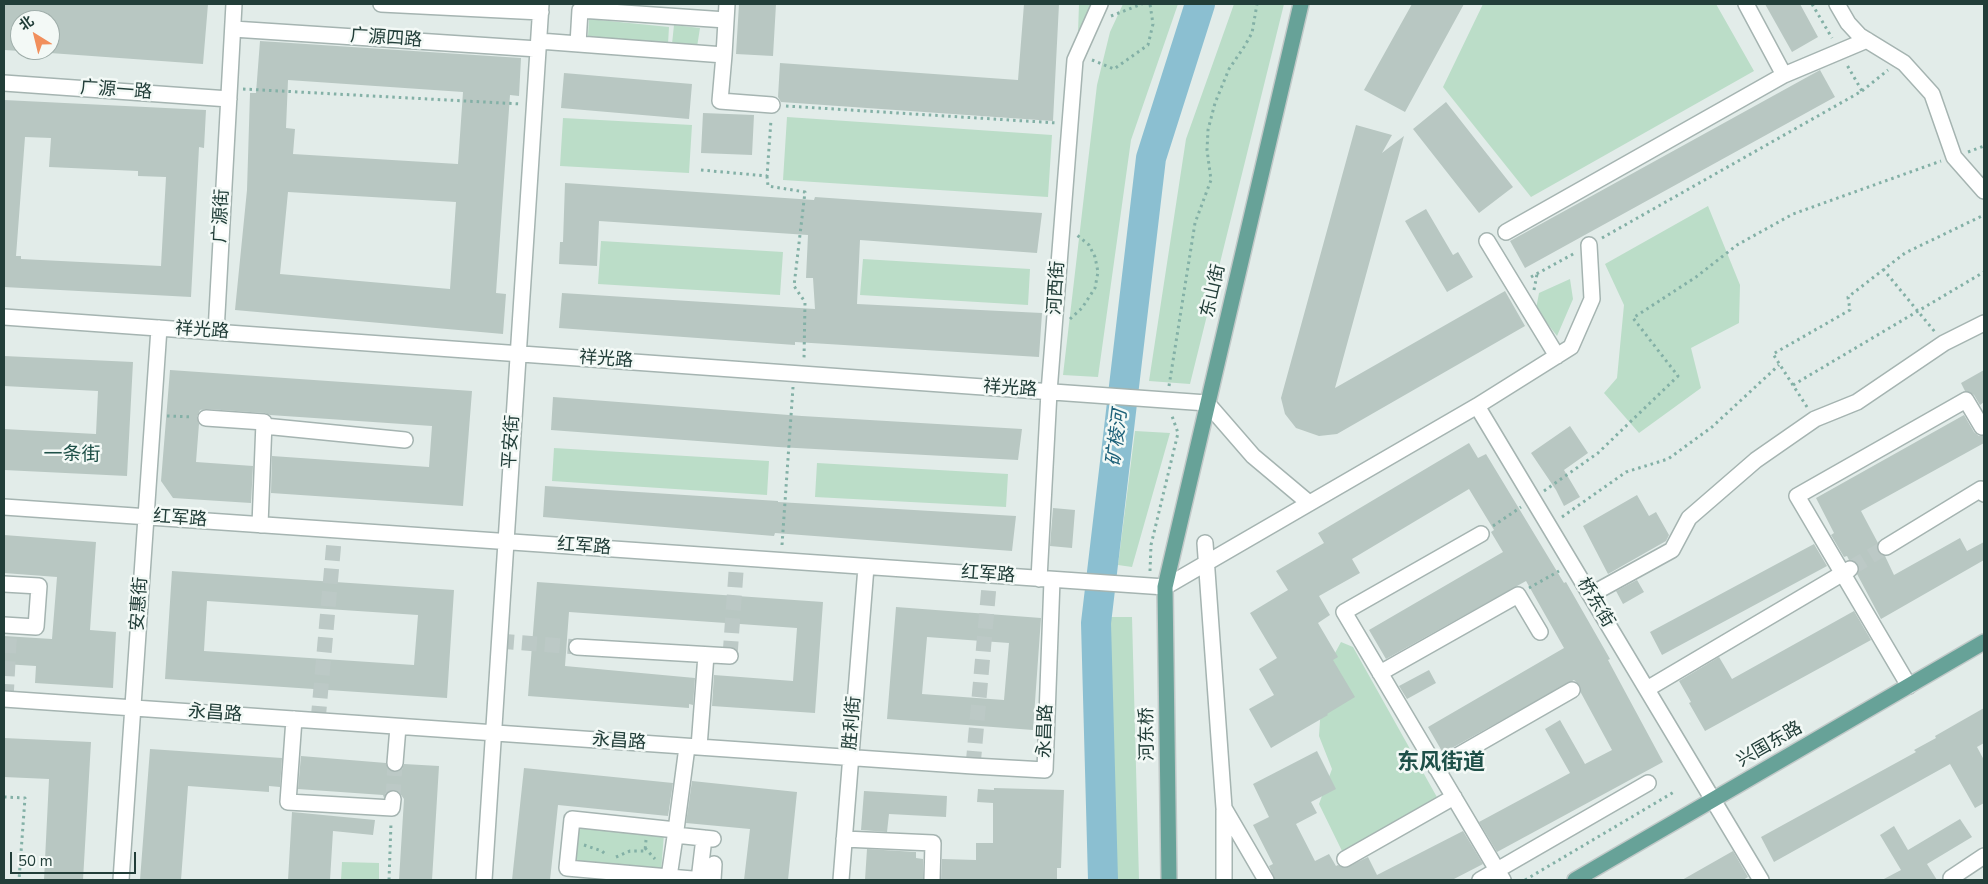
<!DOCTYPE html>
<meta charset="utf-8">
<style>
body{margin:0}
#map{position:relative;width:1988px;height:884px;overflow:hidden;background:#e2ece9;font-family:"Nunito Sans","Noto Sans SC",sans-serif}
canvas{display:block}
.frame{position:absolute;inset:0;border:5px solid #223e39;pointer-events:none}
.north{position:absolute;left:10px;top:10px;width:50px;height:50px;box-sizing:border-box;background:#f3f9f6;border:1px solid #9faeaa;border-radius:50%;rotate:324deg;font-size:14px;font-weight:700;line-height:20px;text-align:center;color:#223e39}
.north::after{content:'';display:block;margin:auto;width:18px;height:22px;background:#f18f5c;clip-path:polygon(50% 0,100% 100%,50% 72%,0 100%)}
.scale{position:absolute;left:10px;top:852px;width:126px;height:22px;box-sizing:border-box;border:2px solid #223e39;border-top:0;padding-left:6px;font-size:15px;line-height:18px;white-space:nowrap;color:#223e39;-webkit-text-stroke:4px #f3f9f6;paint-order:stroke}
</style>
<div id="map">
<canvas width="1988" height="884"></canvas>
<div class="frame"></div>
<div class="north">北</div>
<div class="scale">50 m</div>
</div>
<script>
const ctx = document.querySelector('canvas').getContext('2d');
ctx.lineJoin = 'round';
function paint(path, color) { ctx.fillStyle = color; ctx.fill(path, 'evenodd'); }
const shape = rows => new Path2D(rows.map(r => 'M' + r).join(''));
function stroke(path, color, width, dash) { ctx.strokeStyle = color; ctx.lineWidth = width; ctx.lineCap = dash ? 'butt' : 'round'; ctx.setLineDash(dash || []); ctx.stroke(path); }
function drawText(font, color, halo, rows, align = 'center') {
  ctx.font = font + ' "Nunito Sans","Noto Sans SC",sans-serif'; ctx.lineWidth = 5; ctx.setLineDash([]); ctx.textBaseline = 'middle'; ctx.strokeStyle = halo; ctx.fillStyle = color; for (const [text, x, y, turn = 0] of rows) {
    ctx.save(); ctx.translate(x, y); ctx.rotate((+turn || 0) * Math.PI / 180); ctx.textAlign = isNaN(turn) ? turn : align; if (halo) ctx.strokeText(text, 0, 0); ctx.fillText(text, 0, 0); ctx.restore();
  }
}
paint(shape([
 [1079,4,1092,4,1078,33],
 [1123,4,1178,4,1131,140,1098,377,1063,375,1097,85,1110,32],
 [1234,4,1284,4,1190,384,1149,381,1186,139],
 [1483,4,1716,4,1754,71,1531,197,1443,87],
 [589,19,669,27,668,44,588,36],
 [674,25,700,28,697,47,672,44],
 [787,117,1052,135,1048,197,783,180],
 [563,118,692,125,689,173,560,166],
 [1708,206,1740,285,1739,323,1691,348,1701,388,1639,433,1604,393,1617,378,1624,305,1605,264],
 [601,241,783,252,780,295,598,284],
 [863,259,1030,269,1028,305,860,295],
 [1570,279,1573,299,1557,336,1536,309,1539,293],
 [1135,431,1170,433,1132,567,1118,565],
 [554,448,769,461,767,495,552,481],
 [817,463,1008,474,1006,507,815,497],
 [1109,617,1132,617,1139,880,1117,880],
 [1341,642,1353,647,1438,799,1342,851,1319,804,1332,769,1319,736,1323,675],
 [574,827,664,834,661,872,571,865],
 [342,862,379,863,379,880,341,880]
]), '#bbddc8');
stroke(shape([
 [1103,880,1096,623,1151,158,1200,4]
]), '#8bbfd1', 30);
paint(shape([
 [4,4,208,4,203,64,50,53,50,20,20,20,20,51,4,50],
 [739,4,776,4,773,56,736,54],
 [1024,4,1059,4,1053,121,781,102,778,97,780,63,1018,80],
 [1412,4,1464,4,1405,112,1364,90],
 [1765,4,1800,4,1818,37,1792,52],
 [260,41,521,58,519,96,510,95,496,293,506,294,503,334,235,310,247,190,250,93,256,93],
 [288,80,463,92,458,164,293,154,295,129,286,128],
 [288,192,456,202,450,289,280,274],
 [1820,70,1835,97,1525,268,1510,241],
 [564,73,692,84,689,119,561,108],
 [4,100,206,110,204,148,199,147,191,297,4,287],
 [25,137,51,138,49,167,138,171,138,176,166,177,161,266,21,259,21,256,16,256],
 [1446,102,1513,187,1479,213,1413,129],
 [703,113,754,115,752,155,701,153],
 [1356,125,1392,135,1382,153,1404,136,1335,388,1505,291,1525,326,1337,434,1319,436,1296,428,1285,414,1281,398],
 [565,183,814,200,815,197,1042,213,1037,253,860,240,857,304,1042,313,1039,357,795,342,795,345,559,328,562,293,815,309,813,278,806,278,808,235,599,221,597,266,559,264,560,242,563,242],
 [1426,209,1453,255,1458,252,1473,277,1447,292,1405,221],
 [4,356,133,362,127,476,4,470,4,429,96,434,98,391,4,386],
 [170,370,472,391,463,506,271,493,272,456,429,467,432,426,270,415,265,413,207,409,200,410,197,417,199,424,196,462,253,466,251,503,173,498,161,481],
 [1984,370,1984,402,1980,405,1974,395,1965,391,1961,383],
 [553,397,802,416,1022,429,1018,460,778,447,551,430],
 [1964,415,1974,432,1979,436,1984,436,1984,443,1861,511,1878,543,1878,551,1885,556,1894,575,1960,538,1967,551,1984,542,1984,560,1881,619,1857,574,1859,569,1858,565,1854,561,1849,560,1847,556,1844,557,1831,535,1834,533,1816,498],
 [1570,426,1588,453,1564,470,1580,497,1564,506,1556,490,1531,453],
 [1469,443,1478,458,1486,454,1564,583,1566,582,1610,659,1608,660,1663,762,1497,852,1479,822,1570,773,1545,729,1560,720,1585,764,1612,750,1581,693,1580,686,1574,680,1443,753,1428,727,1564,648,1526,581,1386,659,1369,630,1503,552,1491,532,1494,530,1469,489,1352,559,1360,573,1319,596,1330,615,1318,623,1338,657,1333,660,1355,697,1327,714,1328,715,1271,748,1249,709,1274,695,1259,669,1277,658,1250,613,1288,590,1276,571,1324,543,1318,533],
 [545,486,778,501,778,502,1016,516,1012,551,775,533,774,536,543,517],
 [1637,495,1649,516,1656,512,1669,535,1666,541,1608,574,1583,526],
 [1053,508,1075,510,1072,548,1050,546],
 [4,535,96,542,90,630,116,632,113,688,35,683,36,666,4,664,4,636,52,639,57,577,4,573],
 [1814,544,1827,566,1662,655,1650,632],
 [172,571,454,590,447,698,165,679],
 [207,601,418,615,414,665,204,651],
 [1637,580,1644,592,1623,604,1616,591],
 [537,582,823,602,815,713,712,706,714,675,793,681,797,628,569,612,565,666,695,678,693,705,689,704,689,708,528,696],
 [896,607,1041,618,1033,730,887,719],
 [927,637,1009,643,1004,700,922,694],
 [1854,611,1871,640,1705,731,1689,703,1691,702,1679,681,1719,657,1732,679],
 [1429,670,1436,683,1407,699,1399,686],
 [1984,708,1984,743,1977,747,1984,760,1984,803,1975,808,1950,764,1774,862,1761,837,1916,752,1914,750,1936,738,1935,736],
 [4,738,91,742,83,880,44,880,49,779,4,777],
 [150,749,282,758,280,787,269,786,269,792,188,786,181,880,140,880],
 [1317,751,1336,789,1311,802,1317,813,1296,824,1315,861,1329,854,1336,866,1338,865,1345,868,1368,857,1377,875,1463,831,1483,864,1452,880,1275,880,1269,866,1273,864,1253,825,1269,817,1253,784],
 [301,756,386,763,389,770,395,772,402,769,404,764,439,766,432,880,399,880,404,799,399,792,390,790,386,793,384,798,383,795,298,789],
 [524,768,673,783,668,816,558,805,550,880,512,880],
 [692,781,797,792,788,880,744,880,750,829,686,823],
 [994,788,1064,790,1061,868,1057,868,1057,880,941,880,942,859,976,860,976,843,993,843,993,803,977,802,978,789,994,790],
 [864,791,947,796,946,817,889,814,887,832,861,830],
 [292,812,375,820,373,835,333,831,330,880,288,880],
 [1960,819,1972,837,1927,864,1937,880,1882,880,1901,870,1880,835,1894,826,1908,850],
 [867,849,916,852,916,858,923,859,923,880,865,880],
 [1733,851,1748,877,1743,880,1682,880]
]), '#b8c7c2');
stroke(shape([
 [1851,568,1886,547],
 [499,641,577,647],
 [730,656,737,558],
 [6,699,10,625],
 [318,721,335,530],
 [973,766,990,575],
 [393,799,395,763]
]), '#bcc9c6', 15, [15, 8]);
const minor = shape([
 [381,4,541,12],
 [1837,4,1848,23,1860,36,1904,63,1932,94,1954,157,1984,191],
 [233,29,538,49],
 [539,41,724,55,720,101,772,105],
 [578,44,580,10,726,20],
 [724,55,727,4],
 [1784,75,1867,40],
 [4,83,229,99],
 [1506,232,1784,75,1746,4],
 [1487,241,1557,356],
 [4,317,1207,403,1253,456,1309,503],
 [216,332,234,4],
 [1477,406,1761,880],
 [206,418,264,422,260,525],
 [264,426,405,440],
 [4,507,1165,587,1477,406,1571,347,1592,299,1589,245],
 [1481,534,1344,612,1503,880],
 [1205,543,1224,808,1266,880],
 [1886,547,1981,489,1984,494],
 [1039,579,1049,392,1075,60,1100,4],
 [4,584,39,586,36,627,4,625],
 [1590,595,1672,550,1689,518,1756,460,1815,419,1857,402,1944,343,1984,323],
 [577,647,730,656],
 [1380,673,1518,595,1540,632],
 [1909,686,1797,496,1966,400,1982,427,1984,425],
 [1647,689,1850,569],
 [4,699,973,766,1045,770,1052,580],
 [294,719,288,802,392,808,393,799],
 [699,747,706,655],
 [395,763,398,727],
 [1436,768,1572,690],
 [1224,810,1224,880],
 [676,830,572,819,567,868,669,877,676,830,687,747],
 [675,835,713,839],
 [844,839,933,843,932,880],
 [1345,859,1454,797],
 [669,877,704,880],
 [121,880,159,328],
 [484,880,541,4],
 [699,880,704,838],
 [713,880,714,864],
 [841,880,866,567],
 [1480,880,1648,783],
 [1953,880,1951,878,1984,856]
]);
const major = shape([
 [1169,880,1165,587,1301,4],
 [1575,880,1984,642]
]);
stroke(minor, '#a5b4b1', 18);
stroke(major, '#c1c9c8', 18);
stroke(shape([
 [1812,4,1832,38],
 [1111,16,1142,4],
 [1092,60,1114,69,1148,45,1153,24,1150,4],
 [243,89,521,104],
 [1862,91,1888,70],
 [786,106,1057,123],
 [1968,152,1984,146],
 [701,170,767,176,771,120],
 [767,176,768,186,805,192,794,286,805,302,804,359],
 [1602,238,1862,91,1847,65],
 [1883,269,1935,332],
 [1531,277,1575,253],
 [1534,290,1537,274],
 [1070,319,1082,308,1095,288,1098,272,1095,257,1089,245,1077,235],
 [1793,385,1984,272],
 [1169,386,1195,223,1211,180,1207,150,1208,130,1215,103,1229,69,1244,47,1252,33,1257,4],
 [1807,407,1773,354,1850,310,1848,297,1905,253,1984,215],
 [167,416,193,417],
 [1544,491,1598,453,1678,376,1633,318,1696,277,1737,245,1793,214,1941,161],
 [1562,517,1626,472,1668,459,1712,427,1779,365],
 [1493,526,1521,507],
 [782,545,793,387],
 [1150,571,1151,545,1178,433,1172,416],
 [1529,588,1559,571],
 [4,797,25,798,19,880],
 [584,845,602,851,607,856],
 [645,848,655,859],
 [616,857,630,851,645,851,646,840],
 [389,880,391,823],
 [1525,880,1674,792]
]), '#83b0a6', 3, [2.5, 4]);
stroke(minor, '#fff', 15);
stroke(major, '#67a298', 15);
drawText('18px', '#223e39', '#f3f9f6', [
 ["广源四路",386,39,4],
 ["广源一路",116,91,4],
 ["广源街",222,216,-87],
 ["河西街",1057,288,-86],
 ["东山街",1214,291,-77],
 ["祥光路",202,331,4],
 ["祥光路",606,360,4],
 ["祥光路",1010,389,4],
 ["平安街",512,442,-86],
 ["红军路",180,519,4],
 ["红军路",584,547,4],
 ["红军路",988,575,4],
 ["桥东街",1595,603,59],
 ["安惠街",140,604,-86],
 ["永昌路",215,714,4],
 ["胜利街",853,723,-85],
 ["永昌路",1046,731,-88],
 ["河东桥",1148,734,-91],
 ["永昌路",619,742,4],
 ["兴国东路",1770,745,-30]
]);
drawText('italic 19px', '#1d6179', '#f3f9f6', [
 ["矿棱河",1118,438,-83]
]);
drawText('19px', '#1e5048', '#f3f9f6', [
 ["一条街",72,455]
]);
drawText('bold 22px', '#1e5048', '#f3f9f6', [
 ["东风街道",1441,764]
]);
</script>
